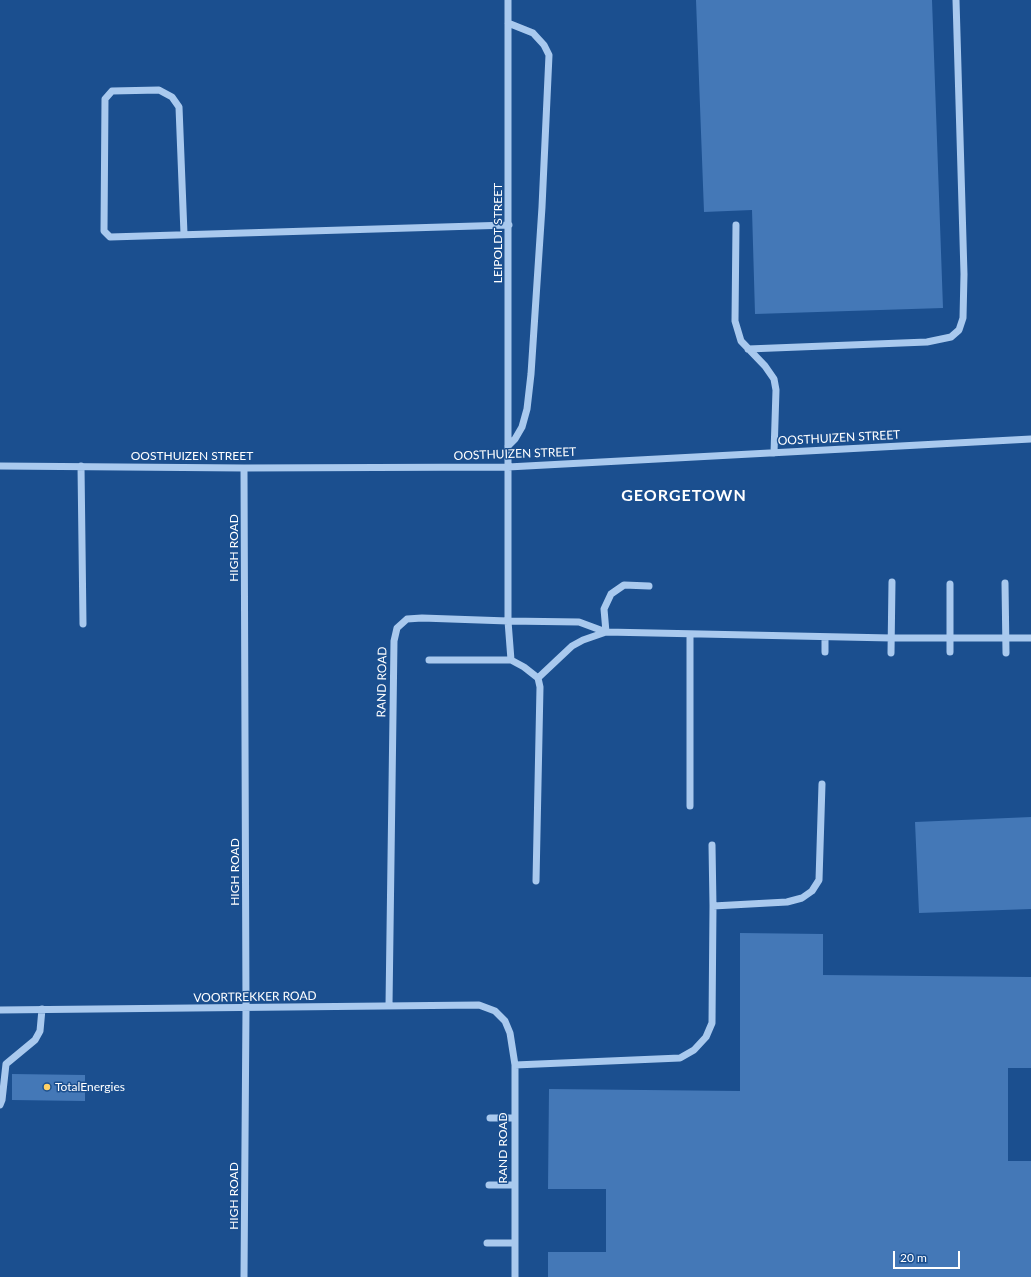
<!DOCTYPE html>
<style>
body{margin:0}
#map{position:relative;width:1031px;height:1277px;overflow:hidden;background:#1b4f8f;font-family:Lato,sans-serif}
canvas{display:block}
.scale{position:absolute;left:893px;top:1251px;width:67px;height:18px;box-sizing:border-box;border:2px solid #fff;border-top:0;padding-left:5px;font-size:12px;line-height:14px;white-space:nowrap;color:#fff;-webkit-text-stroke:3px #1b4f8f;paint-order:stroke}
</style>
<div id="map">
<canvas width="1031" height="1277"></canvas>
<div class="scale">20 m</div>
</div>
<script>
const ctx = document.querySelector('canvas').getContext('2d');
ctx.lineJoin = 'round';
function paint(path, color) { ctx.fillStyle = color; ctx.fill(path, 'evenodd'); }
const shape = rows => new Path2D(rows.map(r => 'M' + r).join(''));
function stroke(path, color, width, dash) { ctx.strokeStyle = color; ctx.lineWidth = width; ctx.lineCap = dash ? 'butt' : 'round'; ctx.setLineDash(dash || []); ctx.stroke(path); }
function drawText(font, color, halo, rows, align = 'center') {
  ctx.font = font + ' Lato,sans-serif'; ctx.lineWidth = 3; ctx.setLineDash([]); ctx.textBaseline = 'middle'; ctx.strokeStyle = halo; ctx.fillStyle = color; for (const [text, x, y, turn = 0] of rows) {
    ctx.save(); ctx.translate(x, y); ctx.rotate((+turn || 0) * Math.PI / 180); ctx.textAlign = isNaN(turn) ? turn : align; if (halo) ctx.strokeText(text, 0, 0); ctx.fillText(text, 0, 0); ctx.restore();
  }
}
paint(shape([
 [696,0,932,0,943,308,755,314,752,210,704,212],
 [1031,817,1031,909,919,913,915,822],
 [740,933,823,934,823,975,1031,977,1031,1068,1008,1068,1008,1161,1031,1161,1031,1277,548,1277,548,1252,606,1252,606,1189,548,1189,549,1089,740,1091],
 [12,1074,85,1075,85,1101,12,1100]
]), '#4478b7');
stroke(shape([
 [736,225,735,321,741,341,765,366,774,379,776,390,774,453],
 [184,234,179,107,172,97,159,90,112,91,105,99,104,231,110,237,509,225],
 [748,349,927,342,951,337,959,330,963,318,964,274,956,0],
 [508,446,515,439,522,427,527,409,531,374,542,207,549,55,544,45,533,33,508,23],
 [0,466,244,468,508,467,1031,439],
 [81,466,83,624],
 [1005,583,1006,653],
 [950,584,950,652],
 [606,632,604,609,611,594,624,585,649,586],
 [825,637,825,652],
 [891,653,892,582],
 [429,660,511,660],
 [538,678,572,646,583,640,606,632],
 [690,806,690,634],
 [712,845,713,906,787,902,802,898,812,891,819,880,822,784],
 [536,881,540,687,538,678,524,667,511,660,508,621,579,622,606,632,891,638,1031,638],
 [389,1005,394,641,397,628,407,619,422,618,508,621,508,0],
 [0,1010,479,1005,495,1011,505,1021,510,1033,515,1065,515,1277],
 [515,1065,680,1058,694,1050,706,1037,712,1023,713,906],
 [0,1105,2,1100,6,1064,35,1040,40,1031,42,1009],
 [490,1118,514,1118],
 [489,1185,514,1185],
 [487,1243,515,1243],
 [244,1277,246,1008,244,468]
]), '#a9c9ee', 7);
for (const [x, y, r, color] of [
 [47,1087,4,"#ffd166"]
]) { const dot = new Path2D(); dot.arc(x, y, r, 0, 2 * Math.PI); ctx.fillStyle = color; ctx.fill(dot); stroke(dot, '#1b4f8f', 1.5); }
drawText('12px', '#fff', '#1b4f8f', [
 ["LEIPOLDT STREET",498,233,-90],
 ["OOSTHUIZEN STREET",839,438,-3],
 ["OOSTHUIZEN STREET",515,454,-2],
 ["OOSTHUIZEN STREET",192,456],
 ["HIGH ROAD",234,548,-90],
 ["RAND ROAD",382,682,-89],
 ["HIGH ROAD",235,872,-90],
 ["VOORTREKKER ROAD",255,997,-1],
 ["RAND ROAD",503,1148,-90],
 ["HIGH ROAD",234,1196,-90]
]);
drawText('12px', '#fff', '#1b4f8f', [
 ["TotalEnergies",55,1087]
], 'left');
ctx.letterSpacing = '1px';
drawText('bold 16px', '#fff', '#1b4f8f', [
 ["GEORGETOWN",684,496]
]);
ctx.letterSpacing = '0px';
</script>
